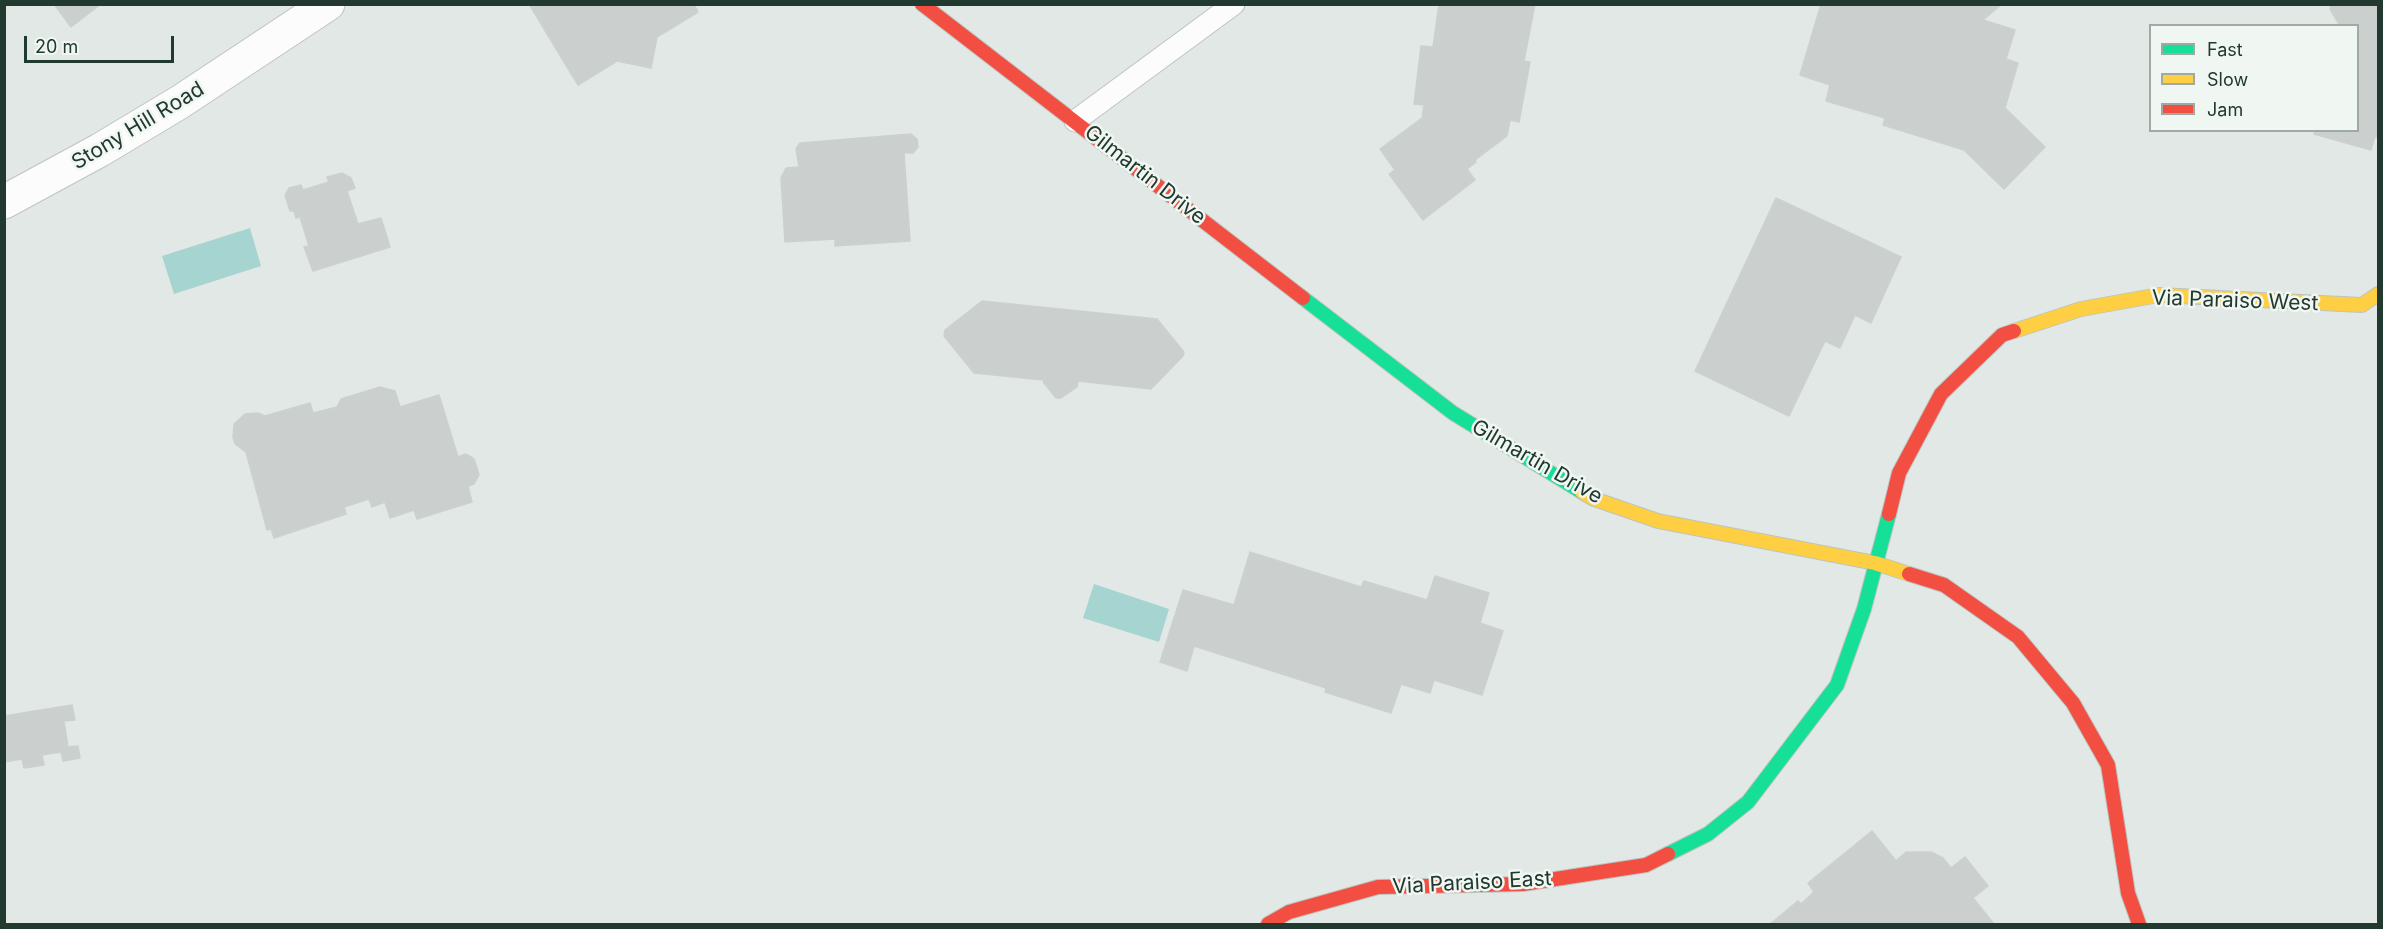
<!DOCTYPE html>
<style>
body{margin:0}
#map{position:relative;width:2383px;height:929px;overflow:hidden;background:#e2e8e5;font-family:Inter,sans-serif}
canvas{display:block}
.frame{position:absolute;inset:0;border:6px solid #22392f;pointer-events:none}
.legend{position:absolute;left:2149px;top:24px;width:210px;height:108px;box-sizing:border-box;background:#f0f7f2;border:2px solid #9eaba4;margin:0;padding:8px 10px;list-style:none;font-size:18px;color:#22392f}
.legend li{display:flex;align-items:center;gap:12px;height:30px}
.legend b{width:30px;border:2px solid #9eaba4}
.scale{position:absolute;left:24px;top:36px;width:150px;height:27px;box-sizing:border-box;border:3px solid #22392f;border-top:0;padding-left:8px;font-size:18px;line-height:21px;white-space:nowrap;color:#22392f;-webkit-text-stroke:4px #f0f7f2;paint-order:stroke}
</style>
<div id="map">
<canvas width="2383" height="929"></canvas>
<div class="frame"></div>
<ul class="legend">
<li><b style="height:8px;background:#16e098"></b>Fast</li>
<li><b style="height:8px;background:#ffcf43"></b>Slow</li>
<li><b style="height:8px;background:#f24e42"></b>Jam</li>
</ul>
<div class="scale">20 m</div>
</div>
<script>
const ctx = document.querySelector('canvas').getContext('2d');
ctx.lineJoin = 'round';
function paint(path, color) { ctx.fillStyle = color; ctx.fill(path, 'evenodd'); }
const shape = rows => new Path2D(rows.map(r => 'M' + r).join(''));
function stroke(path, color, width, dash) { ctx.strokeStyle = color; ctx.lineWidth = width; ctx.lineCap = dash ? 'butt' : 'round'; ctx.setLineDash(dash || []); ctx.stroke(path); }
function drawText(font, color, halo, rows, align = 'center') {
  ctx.font = font + ' Inter,sans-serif'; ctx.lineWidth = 5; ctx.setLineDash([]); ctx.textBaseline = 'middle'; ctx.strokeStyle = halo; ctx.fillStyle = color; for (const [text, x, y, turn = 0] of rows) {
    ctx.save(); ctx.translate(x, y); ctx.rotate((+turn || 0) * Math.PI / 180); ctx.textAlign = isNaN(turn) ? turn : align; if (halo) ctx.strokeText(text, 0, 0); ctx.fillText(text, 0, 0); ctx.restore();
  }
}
paint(shape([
 [250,228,261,266,174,294,162,256],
 [1094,584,1169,609,1159,642,1083,618]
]), '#a6d4d1');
const building = shape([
 [54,4,101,4,71,27,54,4],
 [529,4,694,4,698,12,657,37,651,68,617,61,578,85,529,4],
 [1439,4,1535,4,1524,61,1530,62,1519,122,1510,120,1507,136,1475,160,1476,162,1467,169,1475,180,1423,220,1389,174,1395,170,1380,149,1422,118,1424,105,1414,104,1421,46,1433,47,1439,4],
 [1821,4,2002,4,1983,20,2015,30,2006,59,2018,63,2005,108,2045,147,2004,189,1964,150,1883,125,1885,118,1826,101,1830,85,1800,75,1821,4],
 [2331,4,2378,4,2378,138,2375,136,2371,150,2314,134,2315,130,2358,130,2358,26,2340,26,2330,9,2331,4],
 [911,134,917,139,918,147,913,153,904,153,910,241,835,246,835,239,785,242,781,178,786,168,799,167,796,149,800,143,911,134],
 [342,173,351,178,355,188,347,191,358,224,381,218,390,247,313,271,304,247,309,246,300,217,296,218,294,211,290,211,285,195,289,188,301,185,303,190,329,182,327,177,342,173],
 [1776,198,1901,257,1871,323,1855,315,1840,348,1825,341,1789,416,1695,371,1776,198],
 [982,301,1157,319,1184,352,1183,356,1151,389,1078,381,1077,387,1061,398,1056,398,1044,383,1043,380,974,373,944,336,945,330,982,301],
 [380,387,395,391,400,407,439,395,458,457,466,454,474,459,479,475,474,484,468,486,472,502,417,519,414,510,390,518,385,502,372,507,369,499,344,507,346,514,274,538,271,529,267,530,246,452,235,444,233,437,234,424,245,414,258,413,265,416,310,403,313,413,337,407,341,399,380,387],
 [1250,552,1361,587,1364,581,1427,600,1435,576,1489,593,1480,623,1503,631,1482,695,1434,680,1430,693,1401,684,1391,713,1325,692,1326,688,1194,646,1187,671,1160,662,1183,590,1234,605,1250,552],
 [72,705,75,720,64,721,68,747,78,746,80,758,63,761,61,752,42,755,44,765,24,768,22,759,4,762,4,716,72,705],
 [1872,831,1896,861,1906,852,1931,852,1943,858,1951,868,1965,857,1988,886,1973,898,1994,924,1770,924,1798,901,1801,904,1814,892,1808,883,1872,831]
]);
paint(building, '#cbd0ce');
stroke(building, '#cbd1ce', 1.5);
const lane = shape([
 [1075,121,1234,4]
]);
const street = shape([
 [4,202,100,150,180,102,328,4]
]);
const fast = shape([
 [1303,298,1453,413,1582,492],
 [1668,854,1708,834,1748,802,1837,685,1864,609,1889,514]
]);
const slow = shape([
 [2014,331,2081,309,2159,295,2362,305,2378,294],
 [1582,492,1594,499,1658,521,1875,563,1909,574]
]);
const jam = shape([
 [922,4,1303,298],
 [1889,514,1899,473,1941,394,2002,335,2014,331],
 [1909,574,1944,585,2018,637,2073,703,2108,765,2128,893,2139,924],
 [1268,924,1289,912,1378,887,1523,884,1646,865,1668,854]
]);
stroke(lane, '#bfc4c2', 23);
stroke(street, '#bfc4c2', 35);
stroke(fast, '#bdc4c0', 16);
stroke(slow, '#bdc4c0', 16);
stroke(jam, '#bdc4c0', 16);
stroke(lane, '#fbfcfb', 21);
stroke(street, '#fbfcfb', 33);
stroke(fast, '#16e098', 14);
stroke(slow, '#ffcf43', 14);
stroke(jam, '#f24e42', 14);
drawText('21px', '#22392f', '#f0f7f2', [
 ["Stony Hill Road",138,126,-31],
 ["Gilmartin Drive",1145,175,38],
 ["Via Paraiso West",2235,301,2],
 ["Gilmartin Drive",1537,462,30],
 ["Via Paraiso East",1472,883,-3]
]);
</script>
